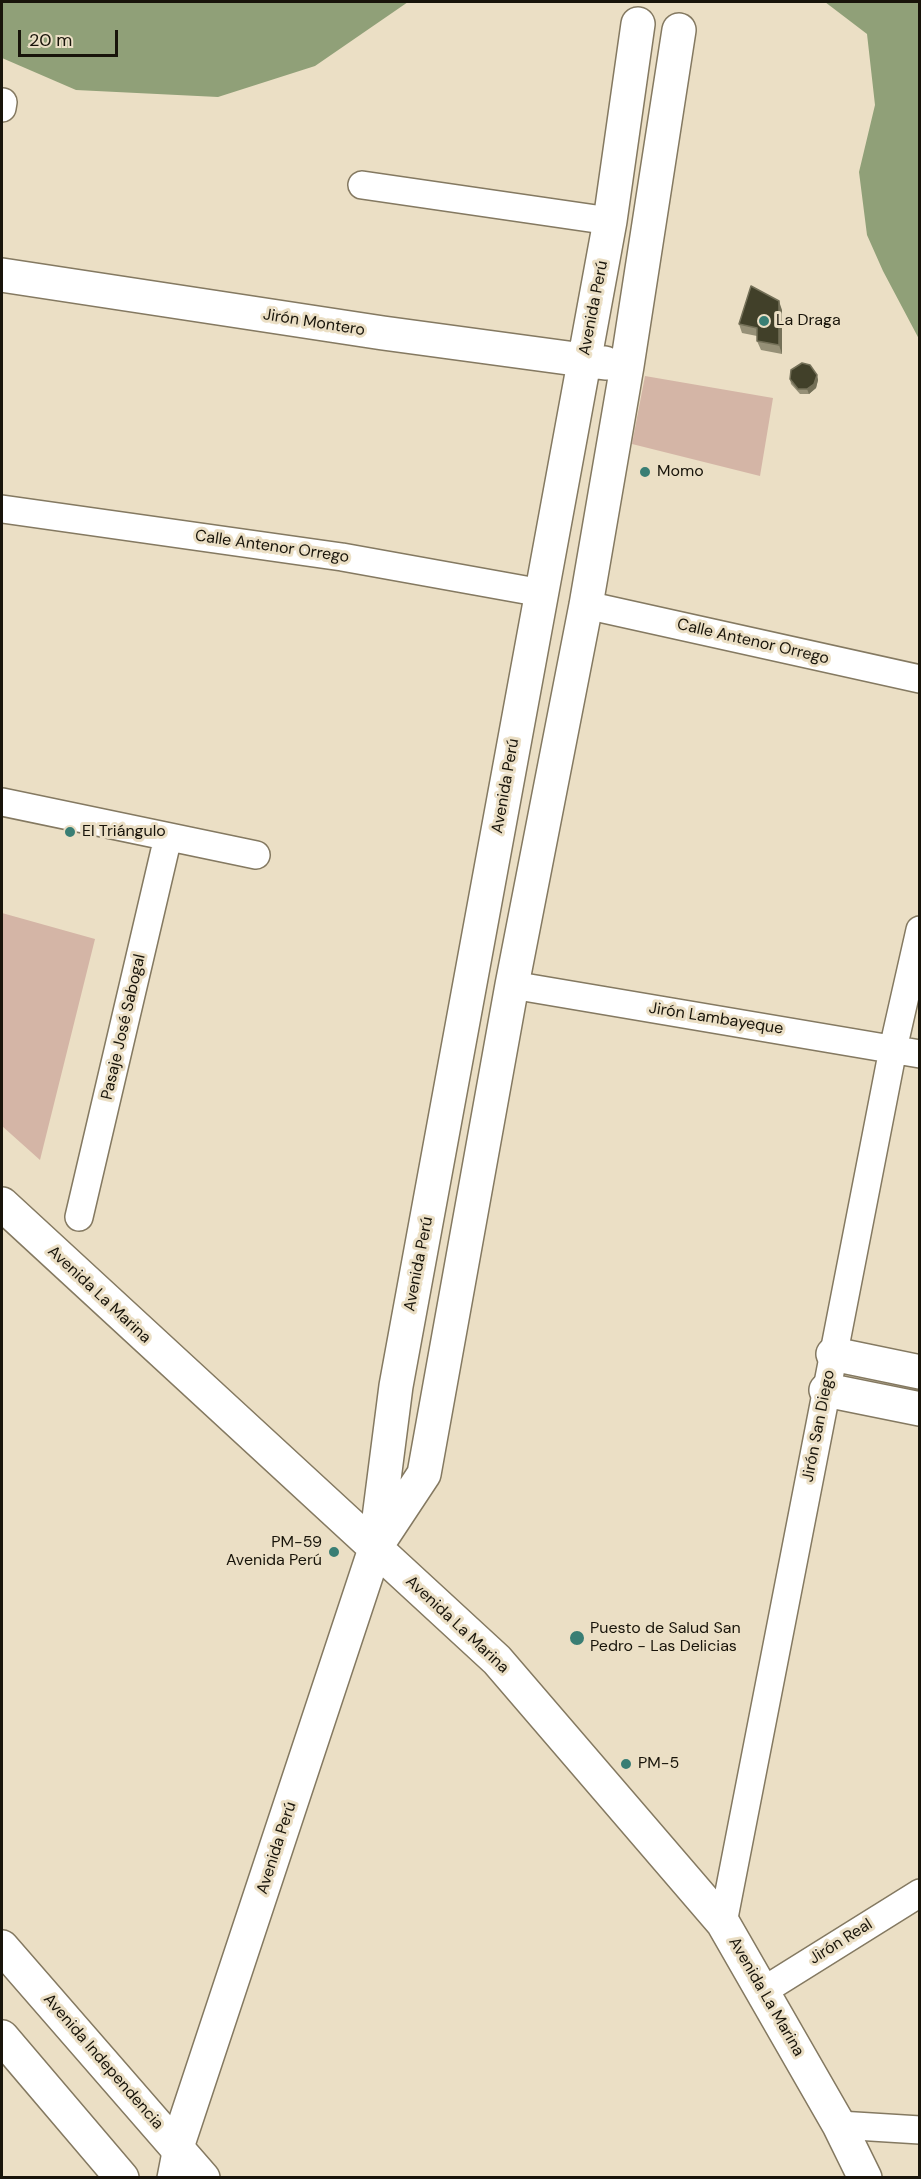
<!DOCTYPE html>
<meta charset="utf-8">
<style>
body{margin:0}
#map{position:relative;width:921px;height:2179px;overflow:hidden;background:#ebdfc5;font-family:"DM Sans",sans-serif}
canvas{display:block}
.frame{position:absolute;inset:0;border:3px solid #18140a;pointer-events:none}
.scale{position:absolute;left:18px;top:30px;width:100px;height:27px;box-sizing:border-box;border:3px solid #18140a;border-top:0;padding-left:8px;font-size:18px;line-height:21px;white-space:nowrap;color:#18140a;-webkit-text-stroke:4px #ebdfc5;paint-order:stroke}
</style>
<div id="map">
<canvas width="921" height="2179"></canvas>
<div class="frame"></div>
<div class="scale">20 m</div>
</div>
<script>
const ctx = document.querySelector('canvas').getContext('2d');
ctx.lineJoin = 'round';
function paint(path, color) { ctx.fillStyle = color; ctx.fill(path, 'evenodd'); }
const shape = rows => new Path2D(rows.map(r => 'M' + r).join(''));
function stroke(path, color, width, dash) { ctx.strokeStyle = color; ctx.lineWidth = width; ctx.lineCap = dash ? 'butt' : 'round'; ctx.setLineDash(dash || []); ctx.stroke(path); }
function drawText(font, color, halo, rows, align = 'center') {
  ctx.font = font + ' "DM Sans",sans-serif'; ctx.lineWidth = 6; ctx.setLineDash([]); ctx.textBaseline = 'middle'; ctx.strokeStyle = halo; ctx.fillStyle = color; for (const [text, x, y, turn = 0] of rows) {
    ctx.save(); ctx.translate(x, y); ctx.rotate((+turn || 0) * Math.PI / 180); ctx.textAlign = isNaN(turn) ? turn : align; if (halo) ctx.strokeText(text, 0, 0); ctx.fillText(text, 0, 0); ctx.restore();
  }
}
paint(shape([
 [645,376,773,398,760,476,632,444],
 [2,913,95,939,40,1160,2,1126]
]), '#d4b5a6');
paint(shape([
 [2,2,408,2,315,66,218,97,76,90,2,58],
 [825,2,919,2,919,339,883,271,867,235,859,172,875,105,867,34]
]), '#90a078');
const minor = shape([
 [2,108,3,102],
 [362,185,610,221],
 [2,509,342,557,542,593],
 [586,605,920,679],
 [2,802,256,855],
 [512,985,920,1054],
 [79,1217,168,837],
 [723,1923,893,1049,920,930],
 [763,1991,920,1893],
 [839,2125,920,2130],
 [171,2178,177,2147]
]);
const tertiary = shape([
 [2,275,383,333,605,363],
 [2,1204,497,1660,723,1923,839,2125,865,2178],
 [833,1354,920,1372],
 [826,1390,920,1409],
 [379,1542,424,1474,512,985,586,605,627,366,679,30],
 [177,2147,375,1549,396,1386,610,221,638,24]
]);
const secondary = shape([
 [2,1947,203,2178],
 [2,2037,122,2178]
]);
stroke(minor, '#847961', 30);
stroke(tertiary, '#847961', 36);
stroke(secondary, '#847961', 36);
stroke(minor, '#fff', 27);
stroke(tertiary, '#fff', 33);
stroke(secondary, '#fff', 33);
paint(shape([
 [782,310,782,354,761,350,757,341,757,336,742,333,739,324],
 [817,375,818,380,816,388,809,394,800,394,791,384,790,379]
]), '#969077');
paint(shape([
 [779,301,782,310,782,354,779,345],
 [817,375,818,380,816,388,809,394,807,389]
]), '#747058');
const building = shape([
 [751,286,779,301,779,345,757,341,757,328,739,324,751,286],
 [802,363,810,365,817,375,814,384,807,389,798,389,790,379,791,370,802,363]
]);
paint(building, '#414029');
stroke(building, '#747058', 1.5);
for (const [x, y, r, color] of [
 [764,321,6,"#397e74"],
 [645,472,6,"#397e74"],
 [70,832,6,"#397e74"],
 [334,1552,6,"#397e74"],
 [577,1638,8,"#397e74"],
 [626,1764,6,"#397e74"]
]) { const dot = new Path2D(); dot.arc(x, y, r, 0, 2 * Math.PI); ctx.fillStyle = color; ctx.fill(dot); stroke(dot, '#ebdfc5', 2); }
drawText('16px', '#18140a', '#ebdfc5', [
 ["Avenida Perú",594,308,-79],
 ["Jirón Montero",314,323,9],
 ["Calle Antenor Orrego",272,547,8],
 ["Calle Antenor Orrego",753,642,13],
 ["Avenida Perú",506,786,-80],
 ["Jirón Lambayeque",716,1019,9],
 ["Pasaje José Sabogal",124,1027,-77],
 ["Avenida Perú",419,1264,-79],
 ["Avenida La Marina",99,1295,43],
 ["Jirón San Diego",819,1426,-79],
 ["Avenida La Marina",457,1625,43],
 ["Avenida Perú",277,1848,-72],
 ["Jirón Real",841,1942,-32],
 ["Avenida La Marina",766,1997,60],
 ["Avenida Independencia",103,2062,49]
]);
drawText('16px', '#18140a', '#ebdfc5', [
 ["La Draga",776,321],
 ["Momo",657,472],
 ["El Triángulo",82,832],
 ["PM-59",322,1543,"right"],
 ["Avenida Perú",322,1561,"right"],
 ["Puesto de Salud San",590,1629],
 ["Pedro - Las Delicias",590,1647],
 ["PM-5",638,1764]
], 'left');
</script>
